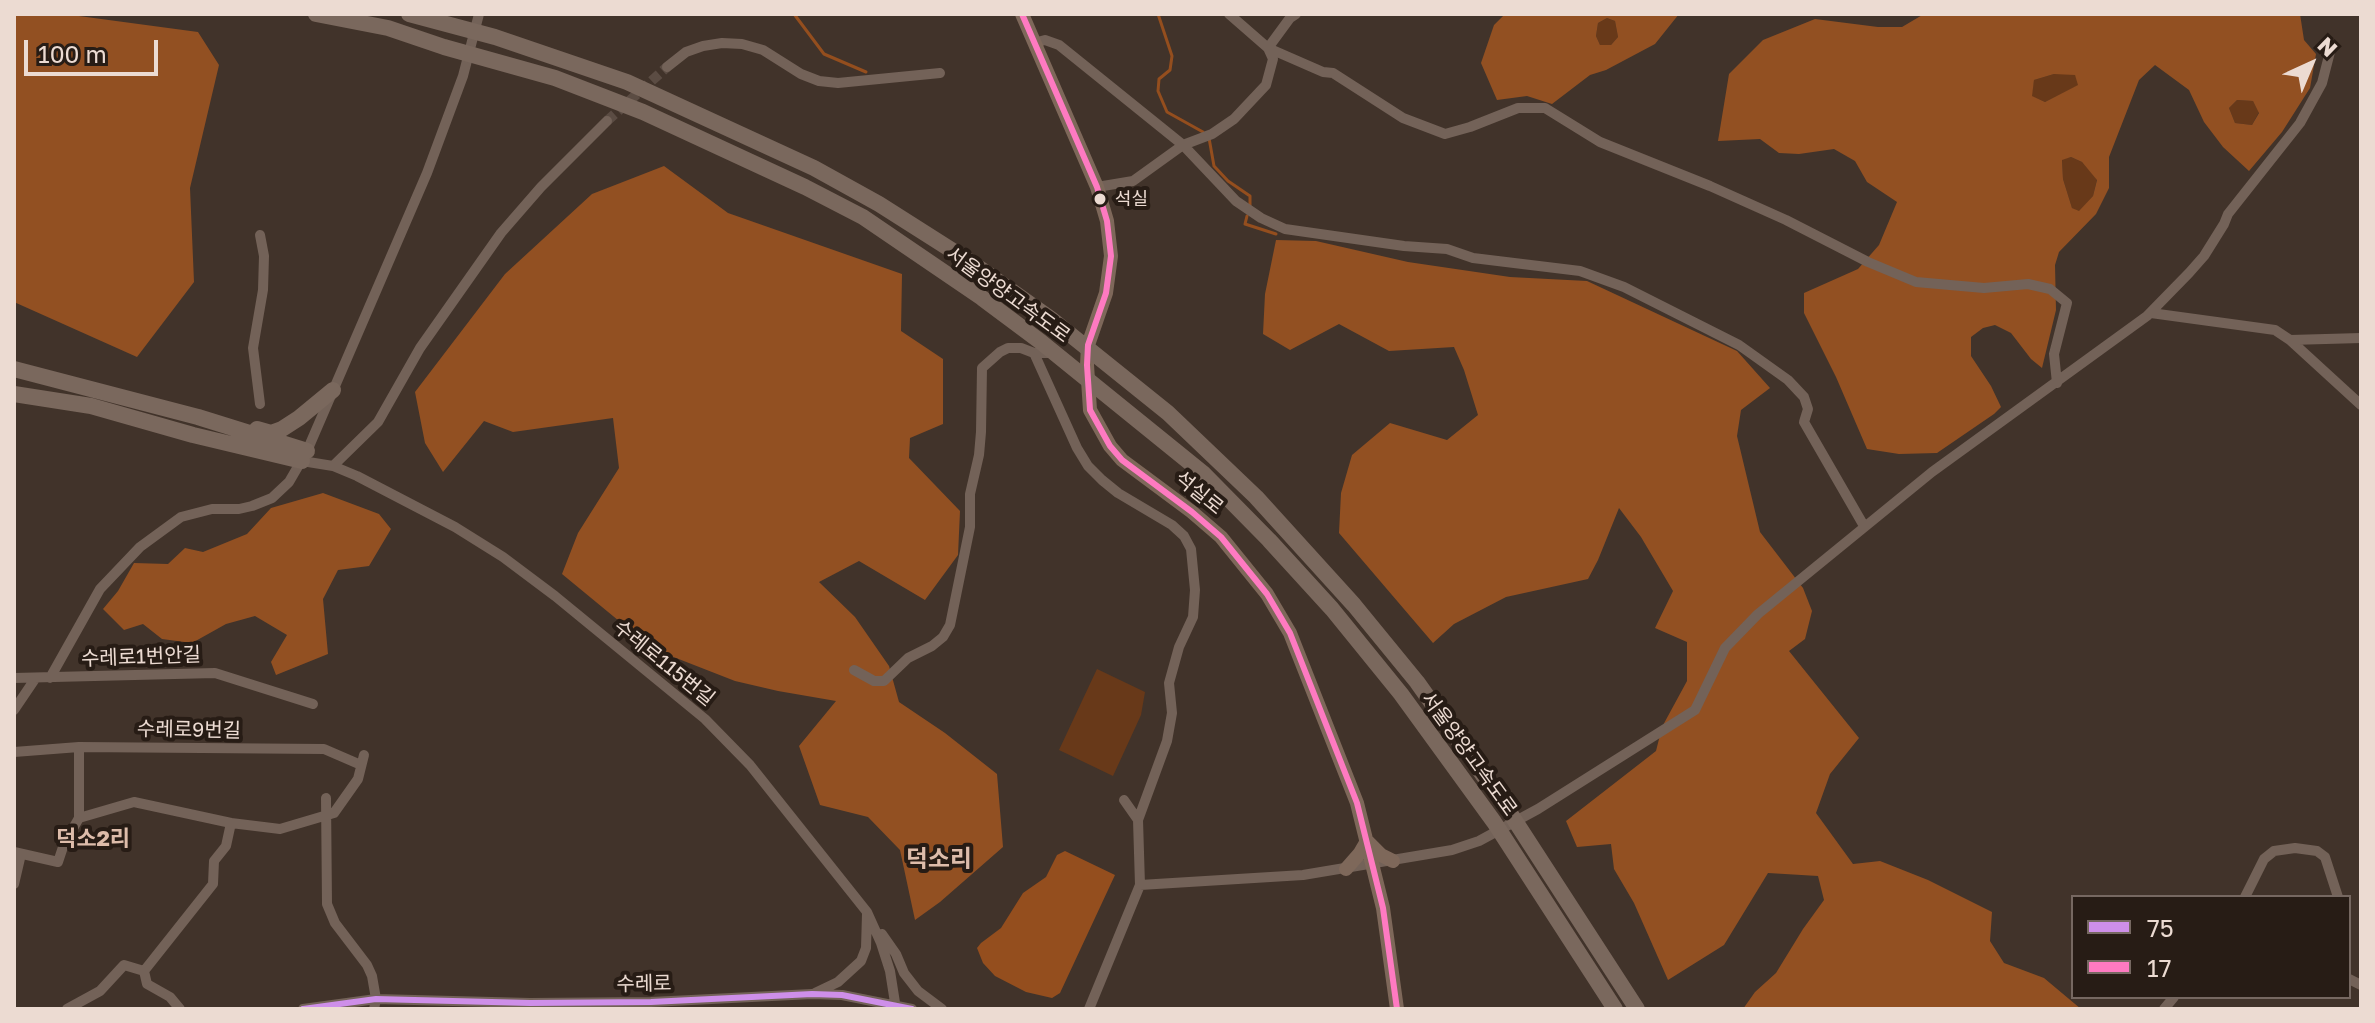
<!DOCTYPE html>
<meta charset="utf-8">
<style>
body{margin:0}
#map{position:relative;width:2375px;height:1023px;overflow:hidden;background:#41332a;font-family:"Golos Text",sans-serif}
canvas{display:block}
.frame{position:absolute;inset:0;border:16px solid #ecdbd2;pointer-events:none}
.legend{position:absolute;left:2071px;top:895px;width:280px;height:104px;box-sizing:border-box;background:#271c15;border:2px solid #766861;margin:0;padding:10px 14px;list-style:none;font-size:24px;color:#ecdbd2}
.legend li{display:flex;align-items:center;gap:16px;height:40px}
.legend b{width:40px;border:2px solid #766861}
.north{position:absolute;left:2271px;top:24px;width:80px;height:80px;-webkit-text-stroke:6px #271c15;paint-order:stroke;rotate:44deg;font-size:22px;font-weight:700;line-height:32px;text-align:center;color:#ecdbd2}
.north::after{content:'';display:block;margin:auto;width:28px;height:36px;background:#ecdbd2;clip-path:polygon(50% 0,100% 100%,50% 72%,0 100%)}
.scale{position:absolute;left:24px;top:40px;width:134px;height:36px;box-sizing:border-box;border:4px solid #ecdbd2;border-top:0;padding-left:10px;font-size:24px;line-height:28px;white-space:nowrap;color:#ecdbd2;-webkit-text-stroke:6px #271c15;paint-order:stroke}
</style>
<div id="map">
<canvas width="2375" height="1023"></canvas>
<div class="frame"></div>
<ul class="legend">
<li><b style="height:10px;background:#ce8fe9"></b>75</li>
<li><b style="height:10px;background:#fe7ac1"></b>17</li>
</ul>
<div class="north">N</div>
<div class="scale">100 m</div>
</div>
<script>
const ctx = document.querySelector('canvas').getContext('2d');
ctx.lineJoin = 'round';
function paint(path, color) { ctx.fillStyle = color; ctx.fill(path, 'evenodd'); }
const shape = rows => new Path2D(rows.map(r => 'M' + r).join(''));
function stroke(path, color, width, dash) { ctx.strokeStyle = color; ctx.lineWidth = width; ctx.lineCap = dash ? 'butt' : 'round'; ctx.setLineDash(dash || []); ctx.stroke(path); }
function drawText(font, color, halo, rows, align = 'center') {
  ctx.font = font + ' "Golos Text","Noto Sans KR",sans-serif'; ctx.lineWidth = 8; ctx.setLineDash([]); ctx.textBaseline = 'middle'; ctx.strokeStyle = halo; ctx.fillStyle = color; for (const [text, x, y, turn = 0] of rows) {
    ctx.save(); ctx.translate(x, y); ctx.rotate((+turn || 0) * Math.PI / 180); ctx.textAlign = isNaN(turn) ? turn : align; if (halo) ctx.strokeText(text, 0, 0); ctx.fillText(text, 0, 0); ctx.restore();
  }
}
paint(shape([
 [1607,18,1615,21,1618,37,1611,45,1600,45,1596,36,1598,23],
 [2054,74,2075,74,2079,85,2045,102,2031,96,2034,80],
 [2237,100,2253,101,2259,112,2252,125,2235,123,2229,108],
 [2071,157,2082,162,2097,179,2093,196,2079,212,2072,208,2063,179,2062,159],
 [1097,669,1145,692,1141,715,1113,776,1059,750]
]), '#683919');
paint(shape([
 [14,14,64,14,198,32,219,65,190,188,194,282,137,357,14,302],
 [1505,14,1679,14,1655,44,1606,70,1590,75,1552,104,1527,96,1497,100,1481,63,1494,25],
 [1607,18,1615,21,1618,37,1611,45,1600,45,1596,36,1598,23],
 [1924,14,2300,14,2304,40,2316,54,2310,88,2282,132,2249,171,2223,147,2204,122,2189,90,2155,65,2139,80,2109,157,2109,188,2096,214,2059,252,2055,265,2056,310,2042,368,2031,359,2011,333,1995,325,1983,328,1971,337,1971,356,1991,386,2001,407,1994,414,1937,453,1899,454,1867,449,1836,377,1804,313,1804,293,1858,269,1879,245,1897,202,1867,182,1855,161,1834,149,1799,154,1779,153,1760,139,1718,141,1729,74,1763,40,1815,19,1878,27,1902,27],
 [2054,74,2075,75,2078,85,2045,102,2032,96,2034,80],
 [2237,100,2253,101,2259,113,2252,125,2235,123,2229,108],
 [2071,157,2082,162,2097,180,2093,196,2079,211,2072,208,2063,179,2062,160],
 [664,166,728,213,902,274,901,331,943,359,943,424,910,438,909,458,960,511,958,555,925,600,859,561,819,582,855,617,889,666,899,702,945,733,997,774,1003,847,940,902,915,920,900,850,868,817,820,805,799,746,836,701,778,691,735,681,653,649,562,574,578,533,619,468,613,418,513,432,484,421,443,472,425,443,415,392,505,274,592,194],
 [1276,240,1316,241,1408,262,1510,277,1587,281,1737,351,1770,388,1741,410,1737,436,1760,532,1803,588,1812,611,1805,639,1789,651,1859,738,1830,774,1816,813,1853,864,1880,861,1928,880,1992,912,1990,941,2004,963,2044,978,2081,1009,1743,1009,1755,992,1776,973,1803,929,1824,900,1818,876,1768,873,1724,945,1668,980,1634,903,1614,869,1611,844,1577,847,1566,821,1656,751,1662,727,1687,681,1687,642,1655,628,1673,591,1641,537,1619,508,1598,560,1588,579,1506,597,1454,624,1433,643,1339,533,1341,493,1352,455,1390,423,1447,440,1478,415,1464,370,1454,347,1389,351,1339,324,1290,350,1263,334,1265,294],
 [323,493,379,514,391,529,369,566,338,570,323,599,328,654,276,675,271,662,287,635,255,616,226,624,192,643,162,639,143,624,124,630,103,609,118,591,134,563,168,564,185,548,203,552,247,534,271,508]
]), '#925022');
paint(shape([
 [1065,851,1115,875,1060,993,1052,998,1026,992,995,976,983,963,977,948,981,943,1001,928,1023,893,1046,877,1057,855]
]), '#944e1e');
stroke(shape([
 [794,14,824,54,866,72],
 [1158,14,1172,56,1170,70,1159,79,1158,91,1167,112,1203,132],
 [1209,138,1214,166,1228,181,1250,196,1250,207],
 [1247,216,1245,224,1276,234]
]), '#944e1e', 3);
stroke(shape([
 [607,121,667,67]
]), '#5b4c43', 10, [10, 5]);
stroke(shape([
 [1229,14,1268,48,1323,72,1333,73,1403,118,1445,134,1470,127,1518,108,1545,108,1600,142,1710,186,1786,220,1868,262,1916,282,1984,288,2028,284,2050,289,2067,303,2054,354,2057,383],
 [1034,43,1045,40,1059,45,1183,145,1236,201,1261,218,1285,229,1404,246,1447,249,1473,258,1580,271,1624,287,1739,345,1788,380,1804,397,1808,409,1804,422,1864,526],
 [667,67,686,52,703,46,722,43,742,44,763,50,801,74,819,81,838,83,940,73],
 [1097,187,1133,181,1183,145,1212,134,1234,119,1266,85,1273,59,1268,48,1290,18,1296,14],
 [260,235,264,256,263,290,253,348,260,404],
 [2151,313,2275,330,2290,340,2361,405],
 [2290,340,2361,338],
 [1055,353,1034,353,1077,448,1088,466,1102,480,1118,493,1172,525,1184,536,1191,549,1195,590,1193,617,1179,647,1169,683,1172,713,1167,741,1138,820],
 [302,461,333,466,357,476,455,527,503,557,555,596,705,719,750,765,867,912,881,943,890,971,896,1009],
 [333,466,378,422,420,348,501,233,541,187,607,121],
 [854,670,874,681,884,681,908,658,932,646,943,637,950,625,970,527,970,494,979,455,981,432,982,368,1000,352,1008,348,1021,348,1034,353],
 [14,678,215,673,313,704],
 [50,678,100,589,140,547,181,517,212,509,239,509,252,506,272,498,289,482,307,451,427,173,463,76,479,14],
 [14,710,35,679],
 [14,752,79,747,324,749,361,765],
 [326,798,327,904,335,923,367,965,372,976,376,999,374,1009],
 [79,818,79,747],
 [14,852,58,862,64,844,79,818,134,802,231,823,280,829,334,813,358,779,364,755],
 [14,884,21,854],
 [1140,885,1303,875,1452,850,1479,841,1538,809,1695,710,1725,648,1758,614,1932,472,2147,316,2189,273,2204,256,2224,224,2228,214,2300,123,2322,83,2331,48],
 [2245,897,2264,859,2274,851,2295,848,2317,851,2325,857,2338,897],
 [882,934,896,954,904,973,918,991,942,1009],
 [144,971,147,984,170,997,180,1009],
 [2349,979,2361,985],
 [815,993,838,982,861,961,866,948,867,914],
 [67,1009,100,991,124,965,144,971,213,884,214,861,226,846,231,823],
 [303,1009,376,999,530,1003,651,1002,812,994,842,995,912,1009],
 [1089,1009,1140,885,1138,820,1124,800],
 [2164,1009,2174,997]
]), '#736258', 10);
stroke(shape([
 [1022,14,1097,187,1107,221,1111,256,1106,293,1088,345,1087,365,1090,410,1110,446,1122,460,1192,512,1221,537,1267,594,1290,633,1357,803,1383,908,1397,1009],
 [1368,842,1381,855,1393,861],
 [1346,869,1360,853,1367,841]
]), '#7e685a', 14);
stroke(shape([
 [316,14,388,28,444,47,555,78,643,112,805,187,863,217,982,298,1041,342,1204,474,1269,540,1332,609,1401,694,1494,822,1615,1009],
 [409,14,495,37,627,82,814,168,879,204,975,265,1051,319,1168,413,1256,497,1354,605,1417,682,1510,813,1637,1009],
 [14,369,198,417,307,451],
 [14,394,91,406,193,435,302,461],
 [257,429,271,433,282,429,299,418,333,390]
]), '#7a685d', 16);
stroke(shape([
 [303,1009,376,999,530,1003,651,1002,812,994,842,995,912,1009]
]), '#ce8fe9', 6);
stroke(shape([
 [1022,14,1097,187,1107,221,1111,256,1106,293,1088,345,1087,365,1090,410,1110,446,1122,460,1192,512,1221,537,1267,594,1290,633,1357,803,1383,908,1397,1009]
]), '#fe7ac1', 6);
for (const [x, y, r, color] of [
 [1100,199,7,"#ecdbd2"]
]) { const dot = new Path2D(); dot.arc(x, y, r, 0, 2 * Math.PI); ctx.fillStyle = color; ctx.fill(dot); stroke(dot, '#271c15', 3); }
drawText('18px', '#ecdbd2', '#271c15', [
 ["석실",1115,199]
], 'left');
drawText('20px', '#ecdbd2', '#271c15', [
 ["서울양양고속도로",1008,295,36],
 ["석실로",1199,493,39],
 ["수레로1번안길",141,657,-2],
 ["수레로115번길",664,663,39],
 ["수레로9번길",189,730,1],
 ["서울양양고속도로",1469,754,54],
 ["수레로",644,984,-1]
]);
drawText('bold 22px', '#ddbcaa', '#271c15', [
 ["덕소2리",93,839]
]);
drawText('bold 24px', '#ddbcaa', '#271c15', [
 ["덕소리",939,859]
]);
</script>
